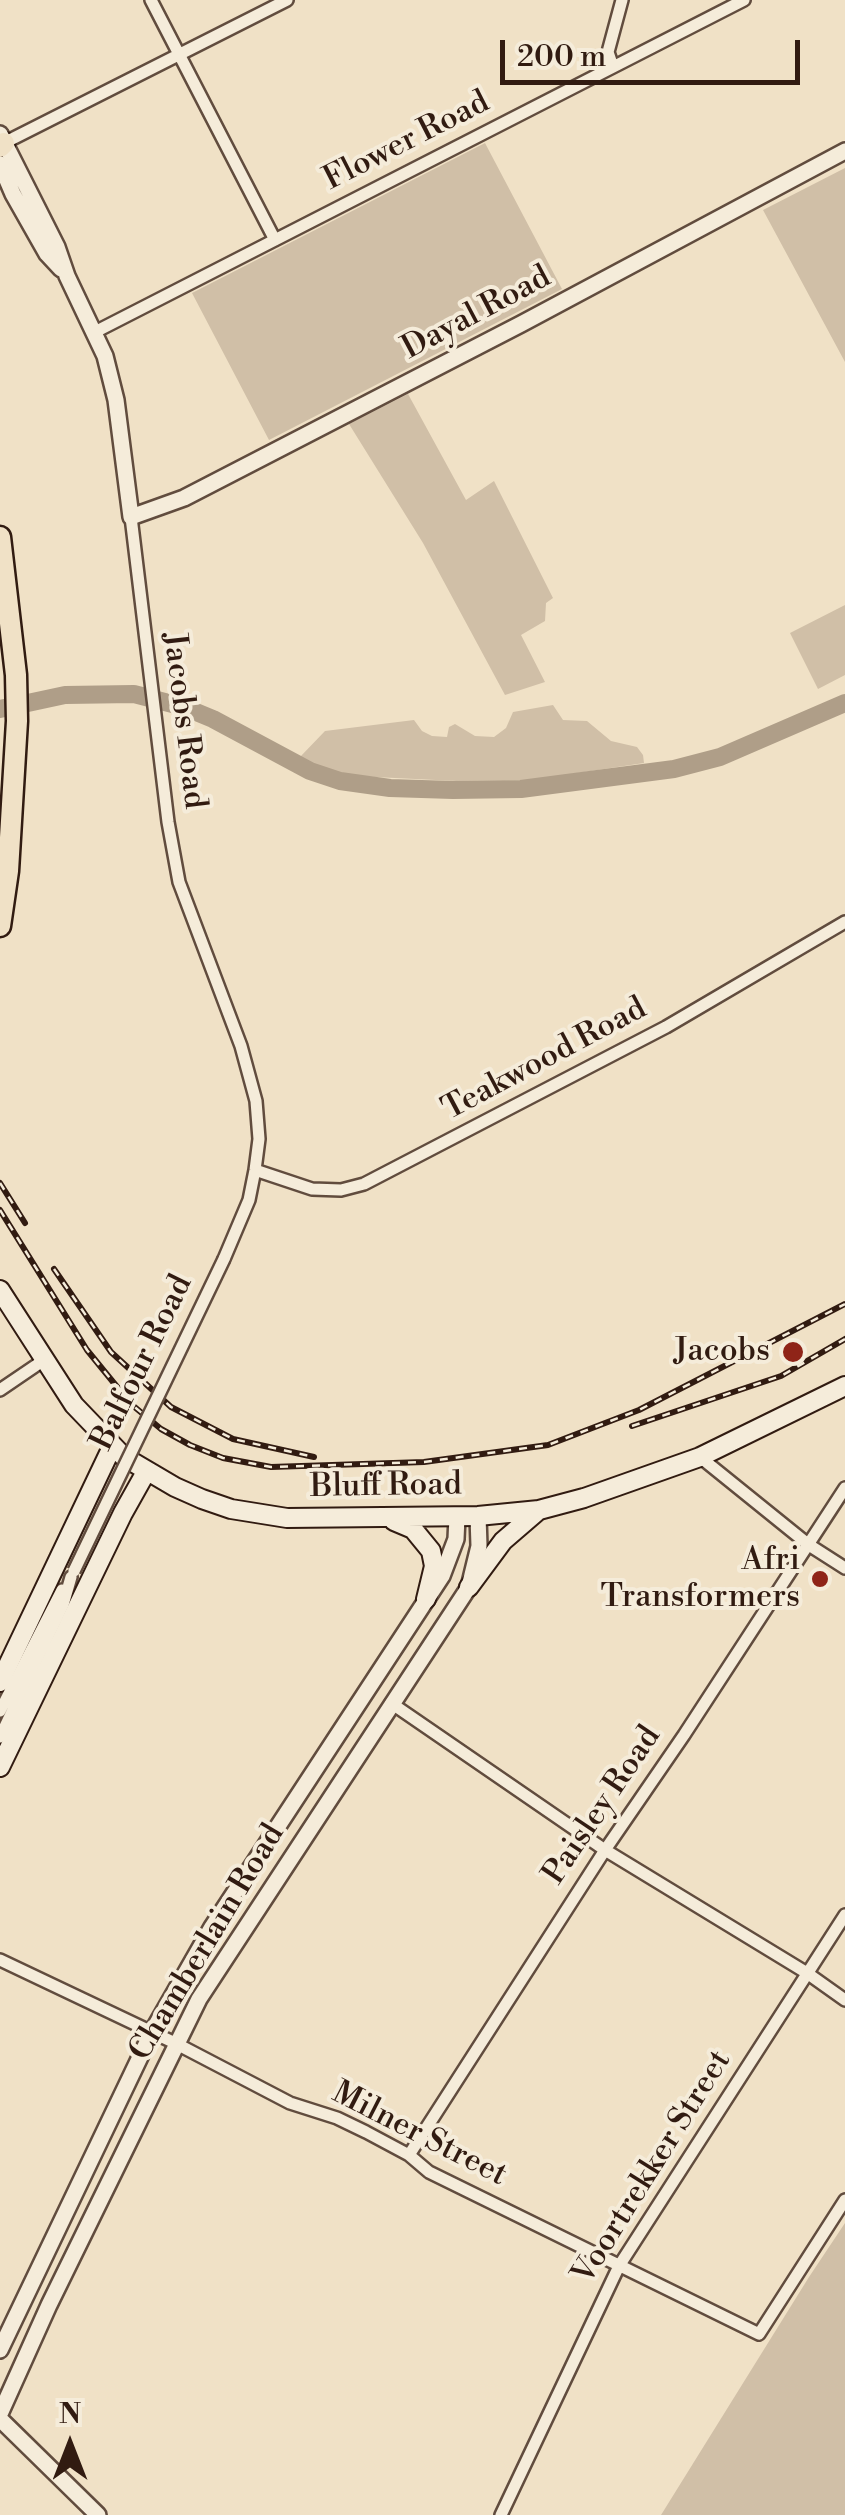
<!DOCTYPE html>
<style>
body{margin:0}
#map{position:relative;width:845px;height:2515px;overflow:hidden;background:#f0e1c6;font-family:"Libre Bodoni",serif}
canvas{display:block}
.north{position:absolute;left:20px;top:2395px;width:100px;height:100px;-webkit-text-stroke:8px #f5ecda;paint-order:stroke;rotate:0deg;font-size:28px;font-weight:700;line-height:40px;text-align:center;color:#311b11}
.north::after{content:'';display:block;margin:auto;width:35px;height:45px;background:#311b11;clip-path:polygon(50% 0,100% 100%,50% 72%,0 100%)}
.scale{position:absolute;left:500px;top:40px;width:300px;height:45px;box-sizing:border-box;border:5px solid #311b11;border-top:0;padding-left:12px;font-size:30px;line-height:35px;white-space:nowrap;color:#311b11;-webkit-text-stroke:8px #f5ecda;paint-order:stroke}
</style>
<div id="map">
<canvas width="845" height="2515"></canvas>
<div class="north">N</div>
<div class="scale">200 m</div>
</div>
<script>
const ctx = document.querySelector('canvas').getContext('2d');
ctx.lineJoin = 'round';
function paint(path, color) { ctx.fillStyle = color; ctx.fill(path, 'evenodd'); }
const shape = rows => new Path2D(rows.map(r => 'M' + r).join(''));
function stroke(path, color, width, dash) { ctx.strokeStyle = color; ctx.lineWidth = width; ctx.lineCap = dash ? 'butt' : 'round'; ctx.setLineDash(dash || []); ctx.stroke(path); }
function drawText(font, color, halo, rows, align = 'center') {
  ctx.font = font + ' "Libre Bodoni",serif'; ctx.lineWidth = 8; ctx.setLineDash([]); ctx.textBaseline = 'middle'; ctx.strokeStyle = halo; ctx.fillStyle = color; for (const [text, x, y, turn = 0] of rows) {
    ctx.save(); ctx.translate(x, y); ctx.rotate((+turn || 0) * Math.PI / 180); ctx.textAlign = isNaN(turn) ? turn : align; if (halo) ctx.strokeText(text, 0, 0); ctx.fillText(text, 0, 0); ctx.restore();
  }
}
paint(shape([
 [485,143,562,289,269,440,192,293],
 [845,168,845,362,763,210],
 [408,394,466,500,494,481,553,598,546,603,545,621,521,635,545,682,505,695,423,543,349,424],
 [845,605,845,675,818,689,790,633],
 [553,705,563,720,587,721,611,741,637,747,643,755,644,763,531,780,456,781,354,776,326,770,300,757,325,731,414,720,422,731,432,736,447,737,449,727,455,724,475,736,494,737,506,728,513,712],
 [845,2223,845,2515,661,2515,809,2277]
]), '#d0bfa7');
stroke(shape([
 [0,709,65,695,134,694,184,707,213,719,310,771,340,781,390,788,453,790,521,789,674,769,720,757,845,703]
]), '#af9e88', 18);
const minor = shape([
 [151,0,275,240],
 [613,67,608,52,622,0],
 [4,143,287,0],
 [95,332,744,0],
 [131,517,168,822,179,882,241,1046,256,1101,259,1139,255,1170,249,1200,224,1259],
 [255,1170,312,1189,341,1190,364,1184,666,1027,845,922],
 [0,1390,44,1360],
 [700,1457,809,1545,845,1568],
 [391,1703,605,1850,807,1973,845,2000],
 [0,1711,62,1590],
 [0,1737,63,1605,71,1577],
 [0,1960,175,2043,290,2103,337,2118,366,2132,409,2155,429,2172,759,2334,845,2200],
 [409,2155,605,1850,684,1735,845,1488],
 [501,2515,619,2266,845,1915]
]);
const tertiary = shape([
 [0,134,57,247,67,276,105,356,116,400,131,517,184,498,521,324,845,151],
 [0,164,13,194,47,254,61,269],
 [0,2350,152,2032,212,1927,442,1576,456,1539,457,1517],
 [0,2414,49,2305,199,1999,469,1587,479,1546,478,1516],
 [0,2419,98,2515]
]);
const secondary = shape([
 [0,1290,74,1405,124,1457,175,1487,202,1499,231,1509,287,1518,478,1516,539,1510,584,1498,700,1457,845,1386],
 [394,1521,413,1529,431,1551,434,1566,426,1599],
 [469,1587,503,1541,539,1510],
 [0,1682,112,1447],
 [0,1767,123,1513,146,1472]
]);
const motorway = shape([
 [0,147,4,143],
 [0,537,16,675,17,721,8,871,0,926]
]);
stroke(minor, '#614c3e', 16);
stroke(tertiary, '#614c3e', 20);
stroke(secondary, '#311b11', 22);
stroke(motorway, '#311b11', 25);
stroke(minor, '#f5ecda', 11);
stroke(tertiary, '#f5ecda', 15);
stroke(secondary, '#f5ecda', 18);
stroke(motorway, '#f0e1c6', 20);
const rail = shape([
 [0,1183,25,1223],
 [0,1210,87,1350,131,1404,161,1429,190,1445,223,1458,271,1467,424,1462,548,1445,639,1410,845,1304],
 [54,1269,111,1352,171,1407,233,1439,314,1457],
 [632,1426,781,1376,845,1339]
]);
stroke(rail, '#311b11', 6);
stroke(rail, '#f5ecda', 2.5, [8]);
const minorBridge = shape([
 [74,1571,224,1259]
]);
stroke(minorBridge, '#614c3e', 16, []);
stroke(minorBridge, '#f5ecda', 11);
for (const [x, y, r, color] of [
 [793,1352,12,"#8f2418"],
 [820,1579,10,"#8f2418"]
]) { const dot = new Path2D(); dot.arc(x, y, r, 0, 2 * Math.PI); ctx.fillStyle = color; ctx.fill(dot); stroke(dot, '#f5ecda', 4); }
drawText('32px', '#311b11', '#f5ecda', [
 ["Flower Road",407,142,-27],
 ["Dayal Road",477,314,-28],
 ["Jacobs Road",183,721,83],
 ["Teakwood Road",545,1060,-28],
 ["Balfour Road",143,1363,-64],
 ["Bluff Road",386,1487,-1],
 ["Paisley Road",603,1806,-56],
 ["Chamberlain Road",208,1943,-59],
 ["Milner Street",419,2135,27],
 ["Voortrekker Street",653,2168,-58]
]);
drawText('32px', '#311b11', '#f5ecda', [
 ["Jacobs",770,1352],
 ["Afri",800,1561],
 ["Transformers",800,1598]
], 'right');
</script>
